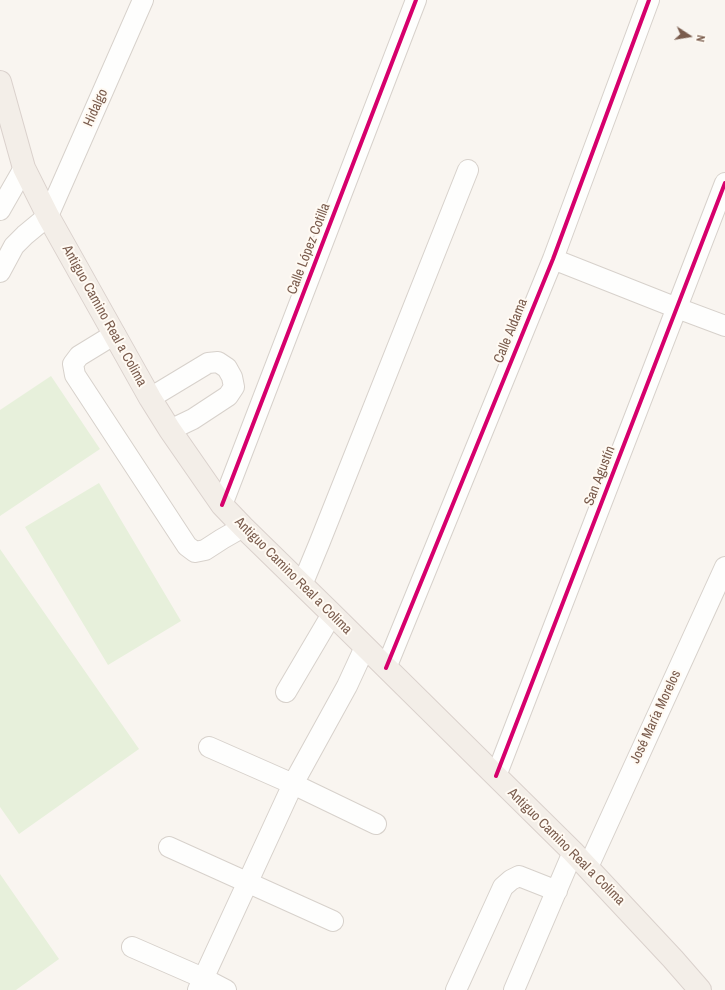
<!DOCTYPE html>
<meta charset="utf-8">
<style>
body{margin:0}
#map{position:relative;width:725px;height:990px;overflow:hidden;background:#f9f5f0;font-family:"Archivo Narrow",sans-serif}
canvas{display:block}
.north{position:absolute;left:669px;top:16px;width:40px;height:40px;-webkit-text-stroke:3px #fffaf3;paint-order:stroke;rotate:102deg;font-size:11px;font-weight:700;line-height:16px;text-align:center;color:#7a5c4d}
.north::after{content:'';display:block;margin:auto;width:14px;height:18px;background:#7a5c4d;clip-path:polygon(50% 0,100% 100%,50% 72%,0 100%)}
</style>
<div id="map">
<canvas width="725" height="990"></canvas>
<div class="north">N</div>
</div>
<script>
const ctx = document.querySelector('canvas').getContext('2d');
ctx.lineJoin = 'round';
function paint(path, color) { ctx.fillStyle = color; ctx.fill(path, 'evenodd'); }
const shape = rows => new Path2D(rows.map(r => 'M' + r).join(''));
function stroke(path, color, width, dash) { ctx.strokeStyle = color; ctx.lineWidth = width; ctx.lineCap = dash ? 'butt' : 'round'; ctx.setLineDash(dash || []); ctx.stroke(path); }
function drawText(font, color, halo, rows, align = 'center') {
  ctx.font = font + ' "Archivo Narrow",sans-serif'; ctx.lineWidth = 4; ctx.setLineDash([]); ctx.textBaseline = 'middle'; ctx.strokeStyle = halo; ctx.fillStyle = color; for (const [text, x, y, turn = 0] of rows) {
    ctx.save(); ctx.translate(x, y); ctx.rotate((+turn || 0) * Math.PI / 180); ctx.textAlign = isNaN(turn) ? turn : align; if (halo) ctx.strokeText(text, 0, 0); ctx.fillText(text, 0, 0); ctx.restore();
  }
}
paint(shape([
 [51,376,100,449,0,516,0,410],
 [99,483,181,621,108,665,25,527],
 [0,549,139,749,19,834,0,807],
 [0,874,59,959,16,990,0,990]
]), '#e7f0db');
const minor = shape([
 [0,210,24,168],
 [553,259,677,308,725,326],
 [0,272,14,246,25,235,48,216,143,0],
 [115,334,79,356,73,364,75,375,187,546,195,552,205,550,222,539,243,527],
 [150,398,208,363,218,362,227,368,232,377,234,387,228,396,193,419,170,430],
 [222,505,416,0],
 [302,585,319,544,468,170],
 [386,668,553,259,649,0],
 [286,692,332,614],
 [209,747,293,784,376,824],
 [496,776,725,183],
 [169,847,333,921],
 [588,867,725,567],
 [132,947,203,978,226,990],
 [198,990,293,784,347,686,365,647],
 [456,990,503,887,511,880,519,876,557,891],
 [514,990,573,852]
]);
const major = shape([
 [0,82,24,168,48,216,150,398,170,430,222,505,243,527,332,614,573,852,673,959,700,990]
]);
stroke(minor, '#d7d1cb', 22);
stroke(major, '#dad1cc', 24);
stroke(minor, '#fefefd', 20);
stroke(major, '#f3eee8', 22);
stroke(shape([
 [222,505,416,0],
 [386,668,553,259,649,0],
 [496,776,725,183]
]), '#d6006c', 4);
drawText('14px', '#7a5c4d', '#fffaf3', [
 ["Hidalgo",96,108,-66],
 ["Calle López Cotilla",309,249,-69],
 ["Antiguo Camino Real a Colima",104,316,61],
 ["Calle Aldama",511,331,-68],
 ["San Agustín",600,476,-69],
 ["Antiguo Camino Real a Colima",293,576,45],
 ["José María Morelos",656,717,-65],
 ["Antiguo Camino Real a Colima",566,847,45]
]);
</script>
